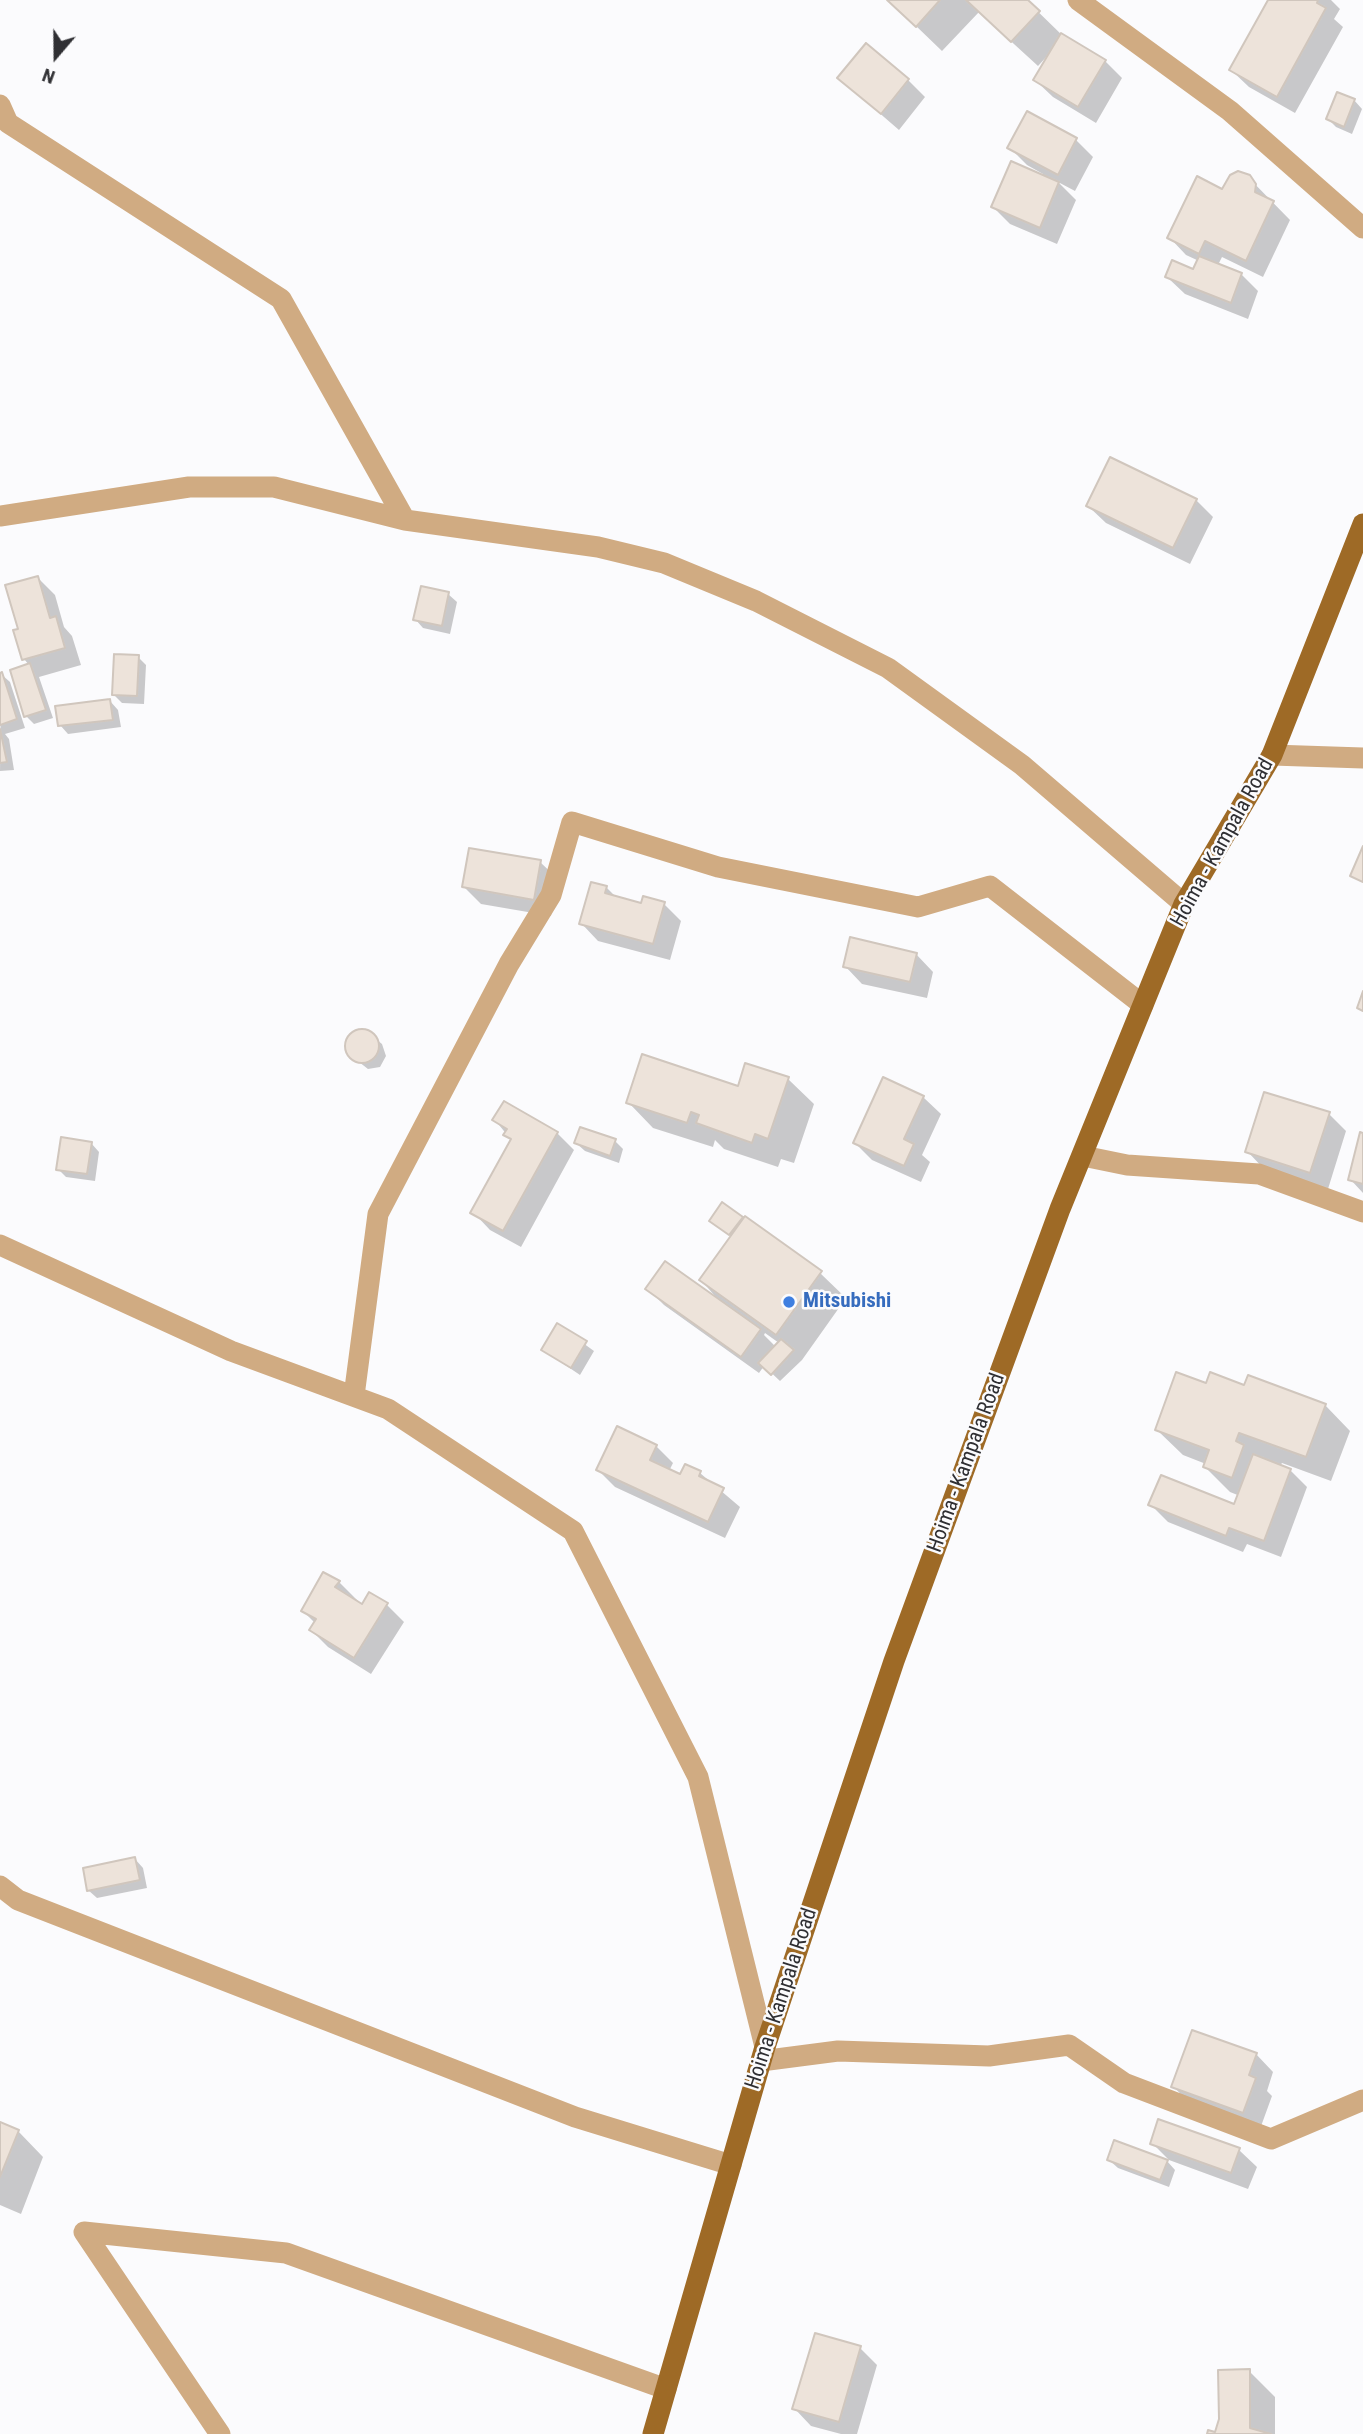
<!DOCTYPE html>
<style>
body{margin:0}
#map{position:relative;width:1363px;height:2434px;overflow:hidden;background:#fbfbfd;font-family:"Roboto Condensed",sans-serif}
canvas{display:block}
.north{position:absolute;left:21px;top:21px;width:70px;height:70px;-webkit-text-stroke:5px #fbfbfd;paint-order:stroke;rotate:200deg;font-size:19px;font-weight:700;line-height:28px;text-align:center;color:#2f2f33}
.north::after{content:'';display:block;margin:auto;width:24px;height:32px;background:#2f2f33;clip-path:polygon(50% 0,100% 100%,50% 72%,0 100%)}
</style>
<div id="map">
<canvas width="1363" height="2434"></canvas>
<div class="north">N</div>
</div>
<script>
const ctx = document.querySelector('canvas').getContext('2d');
ctx.lineJoin = 'round';
function paint(path, color) { ctx.fillStyle = color; ctx.fill(path, 'evenodd'); }
const shape = rows => new Path2D(rows.map(r => 'M' + r).join(''));
function stroke(path, color, width, dash) { ctx.strokeStyle = color; ctx.lineWidth = width; ctx.lineCap = dash ? 'butt' : 'round'; ctx.setLineDash(dash || []); ctx.stroke(path); }
function drawText(font, color, halo, rows, align = 'center') {
  ctx.font = font + ' "Roboto Condensed",sans-serif'; ctx.lineWidth = 5; ctx.setLineDash([]); ctx.textBaseline = 'middle'; ctx.strokeStyle = halo; ctx.fillStyle = color; for (const [text, x, y, turn = 0] of rows) {
    ctx.save(); ctx.translate(x, y); ctx.rotate((+turn || 0) * Math.PI / 180); ctx.textAlign = isNaN(turn) ? turn : align; if (halo) ctx.strokeText(text, 0, 0); ctx.fillText(text, 0, 0); ctx.restore();
  }
}
paint(shape([
 [889,0,1026,0,1064,37,1105,61,1122,78,1096,123,1053,97,1035,80,1050,53,1038,66,979,12,942,51],
 [1270,0,1331,0,1340,9,1334,19,1343,27,1295,113,1249,87,1231,70],
 [839,78,908,80,925,97,899,130],
 [1354,100,1362,109,1352,134,1336,127,1328,119],
 [1076,140,1093,157,1075,191,1058,182,1076,200,1057,244,1010,224,993,207,1043,174,1027,165,1009,147],
 [1245,174,1290,220,1263,277,1222,257,1218,265,1241,274,1258,291,1248,319,1185,294,1167,277,1194,271,1199,261,1186,255,1169,237],
 [1196,500,1213,517,1190,564,1106,523,1088,506],
 [38,578,55,595,64,627,72,636,81,665,39,677,53,718,34,724,26,716,29,665,24,659],
 [448,594,457,602,450,634,423,628,415,619],
 [138,657,146,665,144,704,122,703,114,695],
 [1,674,10,682,25,728,5,734,9,739,14,770,0,771],
 [110,701,118,710,121,727,68,734,60,725],
 [540,862,558,879,551,916,481,904,464,887],
 [606,887,617,898,643,905,664,904,681,921,670,960,598,941,581,923],
 [916,954,933,972,927,998,862,984,845,966],
 [366,1031,382,1044,386,1056,380,1067,368,1069,350,1055,348,1042,356,1032],
 [747,1065,788,1079,814,1104,794,1163,781,1159,778,1167,724,1149,715,1140,713,1147,653,1128,628,1102,739,1088],
 [923,1097,941,1114,922,1155,930,1162,921,1182,872,1160,855,1143],
 [1329,1114,1346,1131,1328,1189,1264,1169,1247,1151],
 [495,1120,557,1133,574,1150,521,1247,490,1230,473,1212,512,1141],
 [1363,1134,1363,1193,1350,1179],
 [615,1141,623,1149,619,1163,585,1151,576,1143],
 [91,1143,99,1152,95,1181,66,1177,58,1169],
 [741,1219,820,1273,846,1298,802,1360,780,1381,764,1366,759,1373,664,1305,647,1288,721,1303,701,1280,732,1237,711,1221],
 [765,1333,779,1343,776,1347,764,1335],
 [558,1325,594,1351,580,1375,543,1350],
 [1207,1385,1245,1387,1325,1405,1350,1431,1331,1481,1282,1463,1280,1466,1290,1470,1307,1487,1281,1557,1247,1544,1243,1552,1168,1522,1151,1505,1235,1507,1240,1496,1230,1492,1205,1467,1206,1464,1183,1455,1157,1430],
 [656,1446,673,1463,669,1471,681,1476,700,1473,740,1507,725,1538,615,1487,598,1470],
 [339,1582,363,1606,387,1605,404,1622,371,1674,328,1647,311,1630,315,1623,303,1611],
 [135,1859,143,1868,147,1888,97,1898,88,1890],
 [1256,2054,1273,2072,1267,2091,1272,2096,1260,2129,1190,2104,1173,2086],
 [0,2124,18,2131,43,2157,21,2214,0,2205],
 [1152,2143,1239,2150,1257,2167,1248,2189,1169,2160],
 [1109,2160,1167,2161,1175,2170,1169,2187,1118,2168],
 [860,2348,877,2365,857,2434,841,2434,811,2426,794,2408],
 [1249,2371,1275,2397,1275,2434,1216,2434]
]), '#0003');
const building = shape([
 [887,0,940,0,916,27,887,0],
 [966,0,1028,0,1040,11,1011,42,966,0],
 [1268,0,1318,0,1317,3,1326,8,1277,97,1229,70,1268,0],
 [1061,33,1106,60,1078,107,1033,80,1061,33],
 [866,43,909,79,881,114,837,78,866,43],
 [1337,92,1355,99,1344,127,1326,119,1337,92],
 [1027,111,1077,138,1058,175,1007,148,1027,111],
 [1011,161,1059,182,1040,228,991,207,1011,161],
 [1238,171,1250,175,1256,184,1255,192,1274,201,1246,261,1205,241,1199,254,1167,238,1197,176,1222,189,1230,175,1238,171],
 [1199,256,1242,273,1231,303,1165,277,1172,260,1193,269,1199,256],
 [1110,457,1197,499,1173,548,1086,506,1110,457],
 [38,576,50,618,56,616,65,648,22,660,13,630,18,629,5,585,38,576],
 [421,586,449,592,442,626,413,620,421,586],
 [114,654,139,655,137,696,112,695,114,654],
 [30,663,46,710,24,717,10,670,30,663],
 [2,672,17,719,0,725,0,673,2,672],
 [110,699,113,720,58,726,55,706,110,699],
 [0,729,7,762,0,763,0,729],
 [1363,846,1363,882,1350,876,1363,846],
 [469,848,541,860,534,900,462,887,469,848],
 [591,882,607,886,605,893,641,903,643,896,665,902,653,944,579,924,591,882],
 [850,937,917,953,910,982,843,967,850,937],
 [1363,991,1363,1011,1357,1008,1363,991],
 '345 1046a17 17 0 1 1 34 0a17 17 0 1 1-34 0Z',
 [642,1054,738,1086,745,1063,789,1077,768,1139,755,1134,752,1143,696,1123,699,1115,691,1112,687,1123,626,1103,642,1054],
 [883,1077,924,1096,904,1139,914,1144,904,1166,853,1143,883,1077],
 [1264,1092,1330,1112,1310,1173,1245,1152,1264,1092],
 [504,1101,558,1132,503,1231,470,1213,511,1139,503,1135,507,1129,492,1120,504,1101],
 [580,1127,616,1139,610,1156,574,1143,580,1127],
 [1360,1132,1363,1133,1363,1184,1348,1180,1360,1132],
 [61,1137,92,1142,87,1174,56,1170,61,1137],
 [722,1202,743,1217,729,1235,709,1221,722,1202],
 [745,1216,822,1271,776,1335,699,1280,745,1216],
 [665,1261,761,1329,741,1357,645,1289,665,1261],
 [557,1323,587,1341,571,1368,541,1350,557,1323],
 [781,1339,794,1350,771,1375,758,1363,781,1339],
 [1176,1372,1206,1383,1210,1372,1244,1385,1248,1375,1326,1404,1306,1457,1239,1433,1236,1441,1244,1445,1232,1478,1203,1467,1209,1450,1155,1430,1176,1372],
 [617,1426,657,1445,650,1460,680,1474,685,1464,701,1471,699,1476,724,1488,708,1522,596,1470,617,1426],
 [1253,1454,1291,1469,1264,1541,1229,1528,1226,1536,1148,1505,1161,1475,1234,1504,1253,1454],
 [323,1572,340,1581,335,1587,362,1604,369,1592,388,1603,354,1658,309,1630,316,1619,301,1611,323,1572],
 [135,1857,140,1880,87,1891,83,1868,135,1857],
 [1192,2030,1257,2053,1249,2075,1256,2078,1243,2113,1171,2087,1192,2030],
 [1158,2119,1240,2148,1231,2173,1150,2144,1158,2119],
 [0,2122,19,2130,0,2177,0,2122],
 [1114,2140,1168,2160,1160,2180,1107,2160,1114,2140],
 [815,2333,861,2346,839,2422,792,2409,815,2333],
 [1250,2369,1250,2428,1271,2434,1207,2434,1208,2430,1215,2432,1219,2419,1218,2370,1250,2369]
]);
paint(building, '#ede3da');
stroke(building, '#d0c6bd', 2);
stroke(shape([
 [1078,0,1230,111,1363,228],
 [0,105,8,123,281,299,405,520],
 [0,516,189,487,274,487,405,520,598,547,664,563,756,601,888,668,1022,765,1184,904],
 [1272,755,1363,758],
 [1083,1156,1127,1165,1259,1174,1363,1212],
 [0,1245,231,1351,388,1409,573,1531,698,1777,765,2047],
 [354,1396,378,1214,509,964,551,895,572,822,718,867,918,907,990,886,1143,1005],
 [0,1886,18,1900,575,2117,731,2165],
 [761,2061,838,2051,989,2056,1069,2045,1124,2083,1271,2139,1363,2100],
 [220,2434,84,2232,286,2253,666,2389]
]), '#d0ab82', 21);
stroke(shape([
 [653,2434,765,2047,894,1661,1060,1209,1184,904,1272,755,1363,524]
]), '#9e6a26', 21);
for (const [x, y, r, color] of [
 [789,1302,7,"#3f7fe0"]
]) { const dot = new Path2D(); dot.arc(x, y, r, 0, 2 * Math.PI); ctx.fillStyle = color; ctx.fill(dot); stroke(dot, '#fbfbfd', 2.5); }
drawText('21px', '#2f2f33', '#fbfbfd', [
 ["Hoima - Kampala Road",1223,843,-61],
 ["Hoima - Kampala Road",967,1463,-70],
 ["Hoima - Kampala Road",782,1999,-72]
]);
drawText('bold 21px', '#366cbe', '#fbfbfd', [
 ["Mitsubishi",803,1302]
], 'left');
</script>
